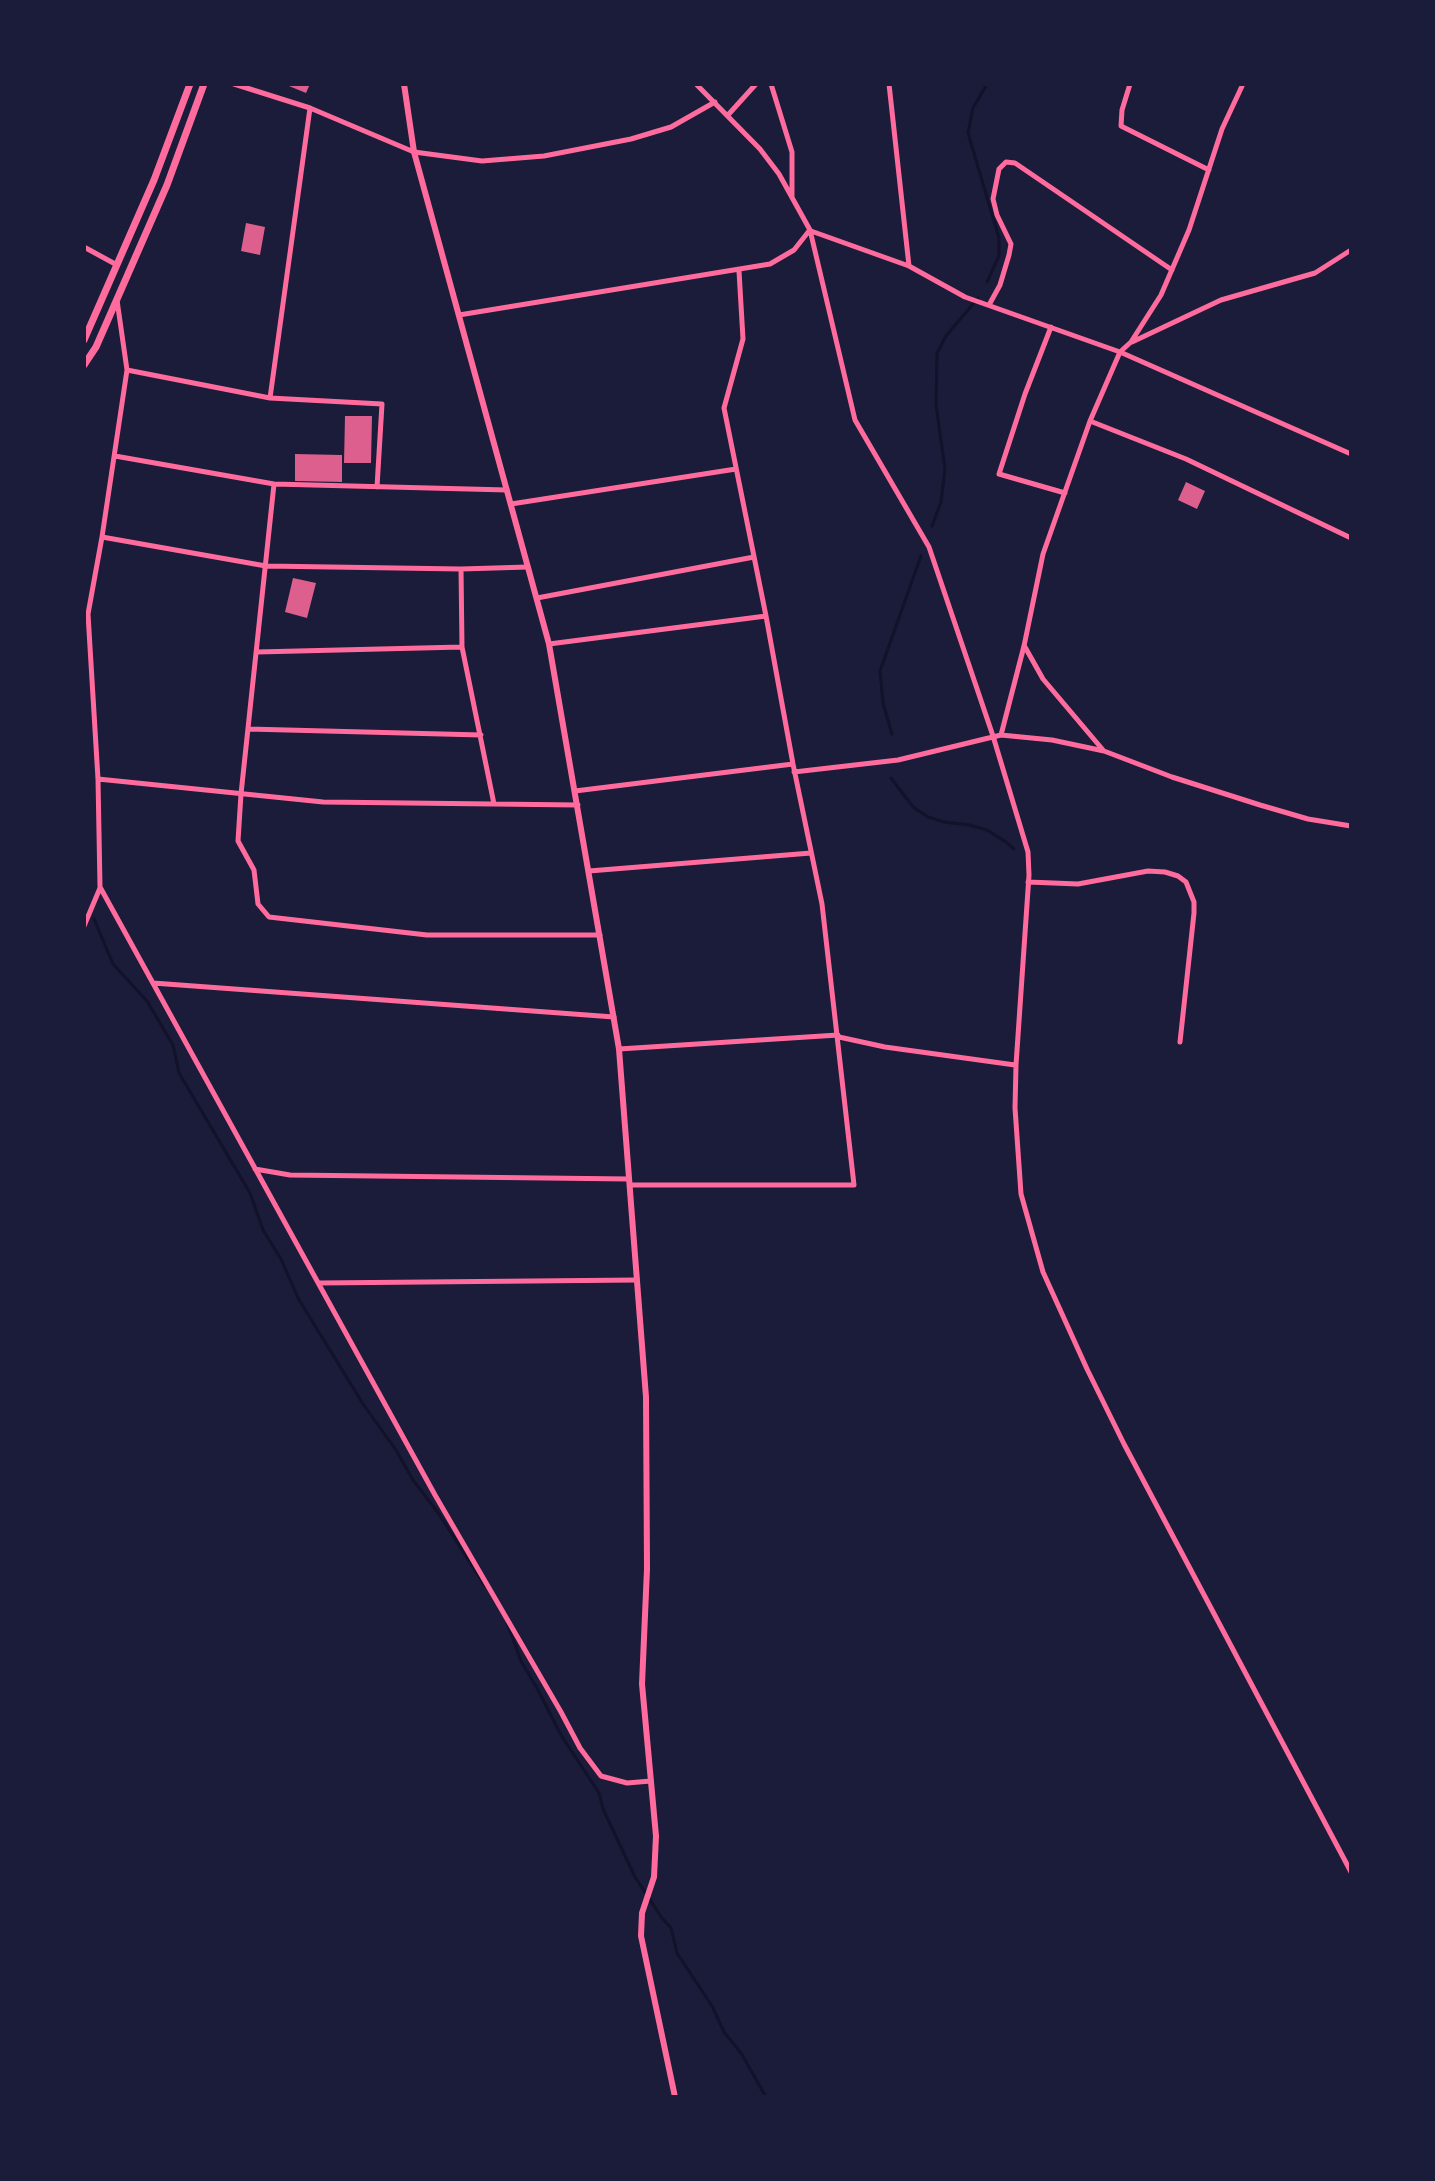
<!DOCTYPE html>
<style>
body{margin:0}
#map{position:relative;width:1435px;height:2181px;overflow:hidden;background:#1b1b3a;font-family:"Golos Text",sans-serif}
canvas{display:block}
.frame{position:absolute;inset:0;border:86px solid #1b1b3a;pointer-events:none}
</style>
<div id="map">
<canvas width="1435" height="2181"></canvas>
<div class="frame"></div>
</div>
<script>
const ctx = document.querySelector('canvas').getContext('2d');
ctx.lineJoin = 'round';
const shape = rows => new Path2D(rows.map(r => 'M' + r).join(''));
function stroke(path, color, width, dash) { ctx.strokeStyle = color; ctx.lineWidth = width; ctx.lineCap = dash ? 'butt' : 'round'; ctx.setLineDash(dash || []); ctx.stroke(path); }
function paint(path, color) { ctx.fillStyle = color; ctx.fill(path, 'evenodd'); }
stroke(shape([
 [987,84,973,108,968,133,999,238,999,256,987,282],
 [932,526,941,502,945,469,936,405,937,353,946,336,978,298],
 [892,734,883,703,880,671,921,556],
 [891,778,913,807,928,817,944,822,969,825,987,830,1006,842,1014,849],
 [84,899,85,902],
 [94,919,113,964,147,1001,173,1045,179,1073,250,1193,263,1230,281,1259,298,1298,363,1404,396,1450,413,1480,439,1514,485,1586],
 [507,1623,521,1661,538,1690,561,1735,599,1793,603,1809,635,1877,662,1918,671,1928,677,1953,712,2006,724,2032,741,2053,766,2097]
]), '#12122b', 3);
paint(shape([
 [284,84,310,84,306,93],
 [246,223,265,227,260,255,241,251],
 [345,416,372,416,371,463,344,463],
 [295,454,342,455,342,482,295,481],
 [1186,482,1205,491,1197,509,1178,500],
 [293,578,316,583,307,618,285,612]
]), '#dd5f8e');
stroke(shape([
 [234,84,310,108,414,152,482,161,544,156,631,139,671,127,715,102],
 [696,84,760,149,779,174,810,230,855,420,929,547,993,736,1028,852,1029,875,1016,1065,1015,1108,1021,1194,1043,1272,1087,1369,1124,1444,1351,1872],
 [771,84,792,152,792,197],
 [889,84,909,266],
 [1130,84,1122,110,1121,126,1209,170],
 [728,115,756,84],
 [811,231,909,266,965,297,1120,352,1351,454],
 [84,247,117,265],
 [117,300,127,370,102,537,88,614,98,779,100,887,435,1495,561,1712,580,1748,601,1776,627,1783,651,1781],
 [989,305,1000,285,1009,255,1011,244,997,215,993,199,999,169,1006,162,1015,163,1172,270],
 [459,315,770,264,794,250,809,231],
 [1051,327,1025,394,999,474,1065,493],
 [1132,342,1221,300,1315,273,1351,250],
 [127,370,270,398,382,404,377,487],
 [270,398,310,108],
 [1090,421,1186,459,1351,538],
 [115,456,274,484,507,490],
 [274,484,241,794,238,841,254,870,258,904,269,917,427,935,600,935],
 [511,504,736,469],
 [102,537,266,566,461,569,528,567],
 [461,569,462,647,494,804],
 [537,598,754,557],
 [549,644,766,616],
 [1025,647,1043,679,1103,750],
 [257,652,462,647],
 [248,729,481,735],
 [1001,735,1024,646,1043,554,1090,421,1120,352,1131,342,1161,295,1189,230,1222,129,1243,84],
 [794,772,898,760,1001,735,1052,740,1104,751,1172,777,1260,805,1308,819,1351,826],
 [98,779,323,802,578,805],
 [575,791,793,764],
 [589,871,811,853],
 [1028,882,1078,884,1148,871,1165,872,1178,876,1186,882,1194,902,1194,913,1180,1042],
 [84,926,100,888],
 [153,983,614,1017],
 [839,1037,885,1047,1015,1065],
 [619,1049,838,1035],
 [255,1169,290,1175,629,1179],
 [630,1185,854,1185,822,904,793,764,766,616,724,408,743,339,739,271],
 [319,1283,637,1280]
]), '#ff6b9d', 5);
stroke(shape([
 [404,84,414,152,549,644,619,1049,646,1397,647,1569,642,1684,656,1836,654,1877,642,1913,641,1936,675,2097]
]), '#ff6b9d', 6);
stroke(shape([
 [84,340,154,180,190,84],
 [84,365,96,347,167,185,204,84]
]), '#ff6b9d', 7);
</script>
